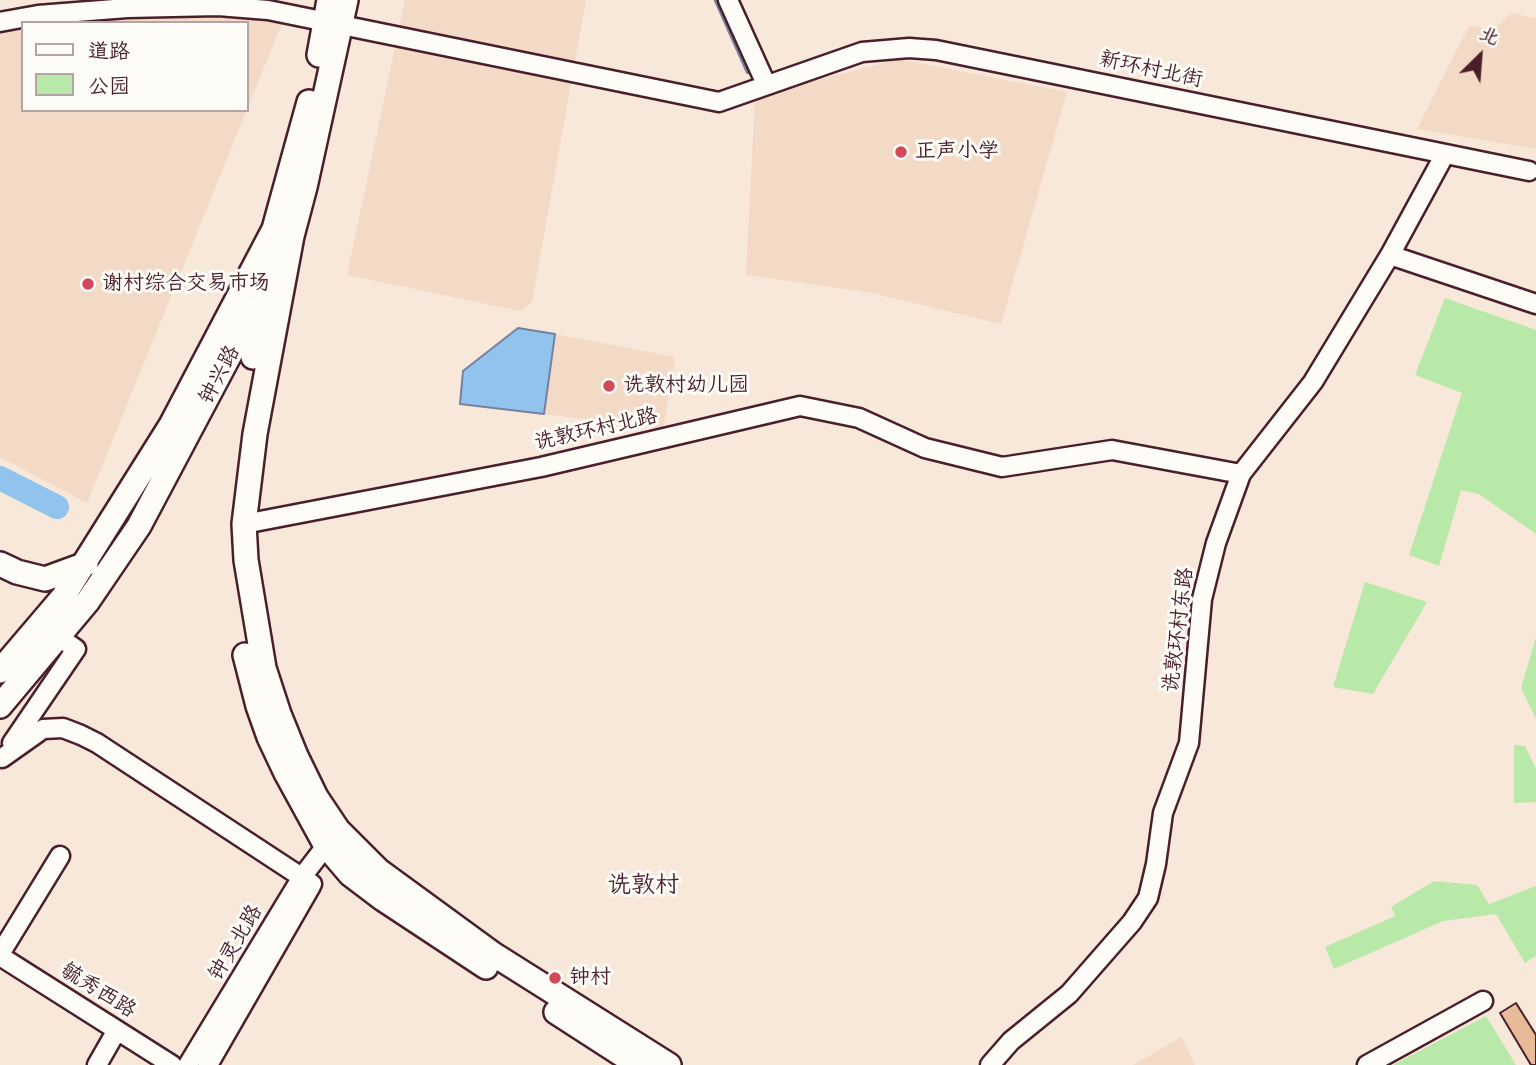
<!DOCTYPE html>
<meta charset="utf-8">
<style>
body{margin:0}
#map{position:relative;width:1536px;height:1065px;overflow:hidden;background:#f7e8da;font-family:"Balsamiq Sans","LXGW WenKai TC",sans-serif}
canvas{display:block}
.legend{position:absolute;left:21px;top:21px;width:228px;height:91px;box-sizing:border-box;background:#fdfcf7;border:2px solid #b5a4a5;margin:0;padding:9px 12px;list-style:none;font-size:21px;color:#4a1f2b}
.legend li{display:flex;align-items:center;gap:14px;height:35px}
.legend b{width:35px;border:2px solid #b5a4a5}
.north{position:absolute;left:1445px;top:21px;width:70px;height:70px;-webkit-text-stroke:5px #fdfcf7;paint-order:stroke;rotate:25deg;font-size:19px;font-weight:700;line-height:28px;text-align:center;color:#4a1f2b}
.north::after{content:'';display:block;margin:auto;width:24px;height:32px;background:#4a1f2b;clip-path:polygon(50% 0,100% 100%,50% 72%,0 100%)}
</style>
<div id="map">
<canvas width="1536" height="1065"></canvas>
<ul class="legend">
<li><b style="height:9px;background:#fdfcf7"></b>道路</li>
<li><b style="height:19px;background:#b9e9a8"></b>公园</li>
</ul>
<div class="north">北</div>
</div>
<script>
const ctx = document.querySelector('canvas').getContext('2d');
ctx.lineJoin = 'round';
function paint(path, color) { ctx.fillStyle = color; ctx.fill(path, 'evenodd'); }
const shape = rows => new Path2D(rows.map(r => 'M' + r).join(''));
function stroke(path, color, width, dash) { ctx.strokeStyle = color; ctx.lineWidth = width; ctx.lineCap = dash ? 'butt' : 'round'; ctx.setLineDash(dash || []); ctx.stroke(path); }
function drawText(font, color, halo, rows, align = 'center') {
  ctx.font = font + ' "Balsamiq Sans","LXGW WenKai TC",sans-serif'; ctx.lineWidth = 6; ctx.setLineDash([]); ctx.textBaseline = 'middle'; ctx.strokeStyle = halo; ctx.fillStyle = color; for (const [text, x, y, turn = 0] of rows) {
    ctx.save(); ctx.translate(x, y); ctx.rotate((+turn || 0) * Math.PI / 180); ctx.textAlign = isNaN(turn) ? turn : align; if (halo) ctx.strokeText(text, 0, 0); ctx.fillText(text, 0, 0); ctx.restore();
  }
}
paint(shape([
 [405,0,586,0,532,302,520,311,347,275],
 [1511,13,1536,18,1536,149,1417,129,1469,26,1494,29],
 [215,15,283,21,87,503,0,457,0,30,23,26,23,110,247,110,247,23,67,23],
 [899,59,1067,92,1001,324,872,293,746,275,755,96],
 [555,334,675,357,663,429,544,414],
 [1182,1037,1195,1065,1133,1065]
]), '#f2dac6');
paint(shape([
 [1445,298,1536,330,1536,534,1479,494,1461,490,1439,566,1409,555,1462,393,1415,375],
 [1365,582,1427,602,1373,694,1333,687],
 [1536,637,1536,719,1521,688],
 [1514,745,1525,746,1536,769,1536,802,1514,803],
 [1434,881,1477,885,1489,904,1536,886,1536,956,1525,963,1496,914,1443,921,1334,969,1325,947,1395,916,1391,907],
 [1486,1016,1516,1065,1393,1065]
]), '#b9e9a8');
const water = shape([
 [518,328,555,334,544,414,460,404,463,371,518,328]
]);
paint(water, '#91c3ed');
stroke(water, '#75819f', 2);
stroke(shape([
 [716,0,748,72]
]), '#75819f', 4.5);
stroke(shape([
 [0,478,57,507]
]), '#91c3ed', 24);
const building = shape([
 [1516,1003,1536,1035,1536,1065,1531,1065,1500,1013,1516,1003]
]);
paint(building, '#e8bb98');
stroke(building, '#4a1f2b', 2);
const minor = shape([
 [728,0,766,84],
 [0,22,38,15,127,8,218,6,268,10,719,102,862,52,909,48,936,50,1529,171],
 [1390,255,1536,304],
 [244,524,541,467,800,406,859,418,925,448,1002,467,1112,450,1241,474],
 [12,743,76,649,59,637],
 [2,758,43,729,63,728,81,735,97,743,312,884],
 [0,954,60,856],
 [0,956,172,1065],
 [97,1065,117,1030],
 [188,1065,302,877,332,838],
 [208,1065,311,886],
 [990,1065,1011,1041,1069,994,1132,922,1148,898,1156,864,1163,813,1189,743,1202,599,1216,543,1241,474,1313,382,1390,255,1445,154],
 [1367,1065,1483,1001]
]);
const major = shape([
 [319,55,329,0],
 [292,236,255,434,244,524,246,560,264,668,279,714,296,756,316,797,338,830,378,870,493,954,669,1065],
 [286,248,292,236,305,187,346,0],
 [253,357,274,229],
 [0,564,17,572,45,579,86,564],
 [245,655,258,706,269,737,286,773,326,846,350,874,383,899,486,967],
 [0,671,63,597,171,425,274,229,309,102],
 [0,706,88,601,139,526,254,309],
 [556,1012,638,1065]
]);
stroke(minor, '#4a1f2b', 23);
stroke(major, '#4a1f2b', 28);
stroke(minor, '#fdfcf7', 18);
stroke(major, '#fdfcf7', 23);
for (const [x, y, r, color] of [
 [901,152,7,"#d1495b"],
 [88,284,7,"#d1495b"],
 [609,386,7,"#d1495b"],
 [555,978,7,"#d1495b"]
]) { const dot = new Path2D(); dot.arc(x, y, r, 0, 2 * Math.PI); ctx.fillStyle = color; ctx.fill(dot); stroke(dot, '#fdfcf7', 2.5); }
drawText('21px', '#4a1f2b', '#fdfcf7', [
 ["新环村北街",1151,70,12],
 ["钟兴路",220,375,-62],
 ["诜敦环村北路",596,430,-13],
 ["诜敦环村东路",1179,630,-83],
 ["钟灵北路",236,943,-59],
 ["毓秀西路",98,991,32]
]);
drawText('21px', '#4a1f2b', '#fdfcf7', [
 ["正声小学",915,152],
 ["谢村综合交易市场",102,284],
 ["诜敦村幼儿园",623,386],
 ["钟村",569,978]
], 'left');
drawText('24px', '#4a1f2b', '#fdfcf7', [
 ["诜敦村",643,886]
]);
</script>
